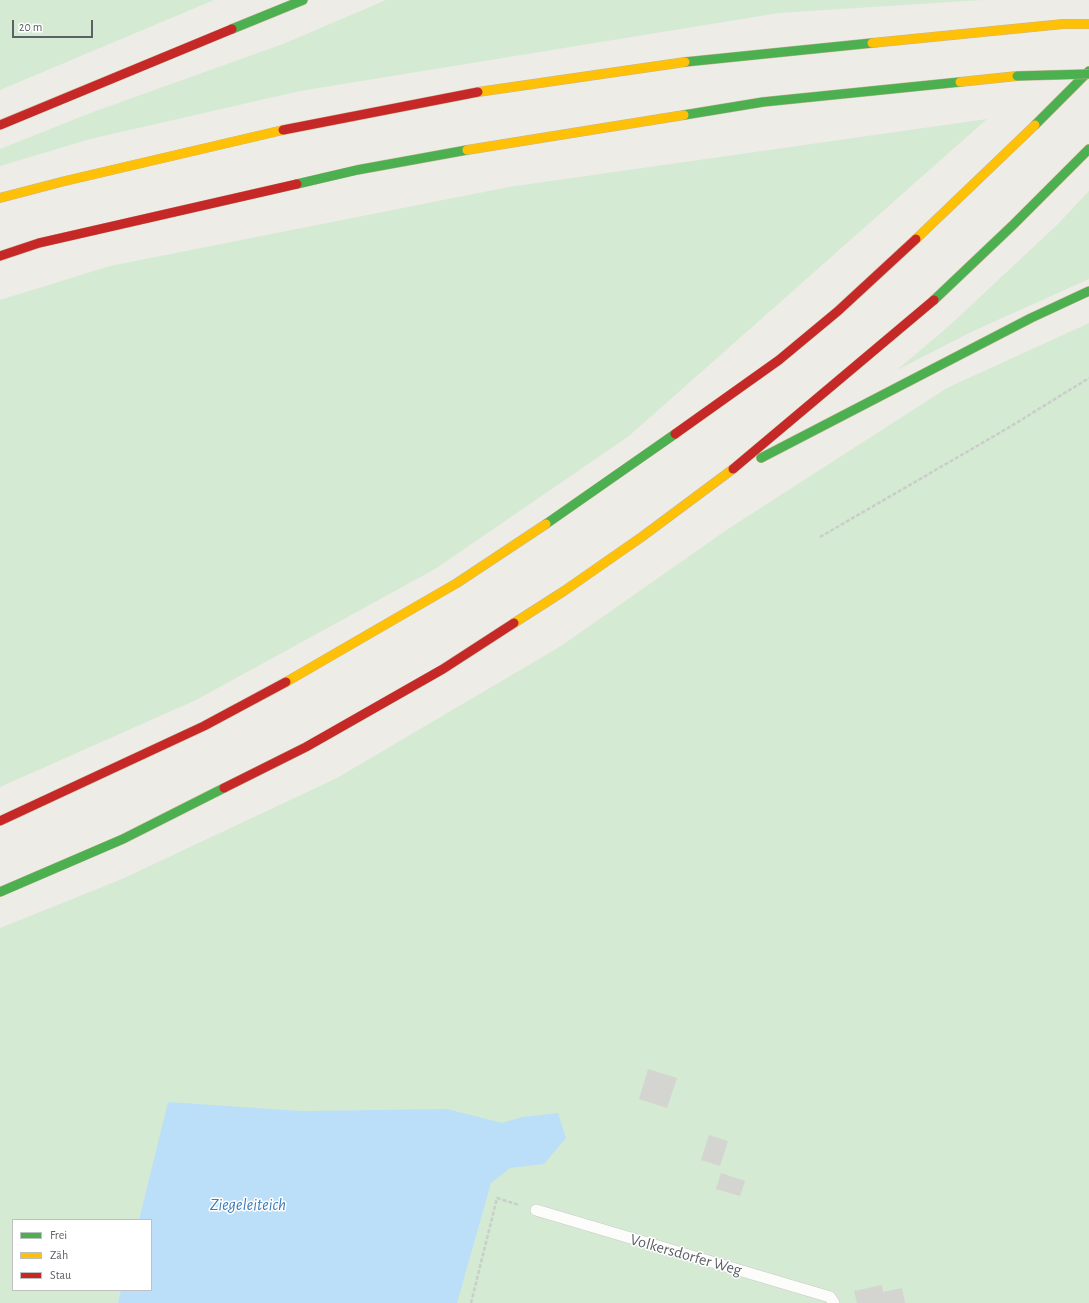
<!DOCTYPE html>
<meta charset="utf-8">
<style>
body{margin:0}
#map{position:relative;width:1089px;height:1303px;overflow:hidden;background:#edece7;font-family:"Alegreya Sans",sans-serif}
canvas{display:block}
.legend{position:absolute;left:12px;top:1219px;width:140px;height:72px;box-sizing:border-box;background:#fff;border:1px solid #bec0c2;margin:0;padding:5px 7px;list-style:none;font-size:12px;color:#5c6166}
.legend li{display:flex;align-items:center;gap:8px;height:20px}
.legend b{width:20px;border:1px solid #bec0c2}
.scale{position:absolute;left:12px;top:20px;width:81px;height:18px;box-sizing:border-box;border:2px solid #5c6166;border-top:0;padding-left:5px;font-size:12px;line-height:14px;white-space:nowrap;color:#5c6166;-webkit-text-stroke:3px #fff;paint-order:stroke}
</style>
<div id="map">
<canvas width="1089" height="1303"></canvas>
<ul class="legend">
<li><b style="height:5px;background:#4caf50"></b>Frei</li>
<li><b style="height:5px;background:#ffc107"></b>Zäh</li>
<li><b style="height:5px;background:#c62828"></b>Stau</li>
</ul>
<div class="scale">20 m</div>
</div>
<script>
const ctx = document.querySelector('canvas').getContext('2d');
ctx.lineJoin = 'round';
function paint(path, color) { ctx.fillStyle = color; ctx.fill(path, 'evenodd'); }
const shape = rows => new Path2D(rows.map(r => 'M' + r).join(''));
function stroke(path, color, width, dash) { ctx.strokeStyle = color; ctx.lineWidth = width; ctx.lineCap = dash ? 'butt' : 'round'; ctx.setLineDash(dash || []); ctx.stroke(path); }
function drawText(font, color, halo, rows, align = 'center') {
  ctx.font = font + ' "Alegreya Sans",sans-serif'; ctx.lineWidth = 3; ctx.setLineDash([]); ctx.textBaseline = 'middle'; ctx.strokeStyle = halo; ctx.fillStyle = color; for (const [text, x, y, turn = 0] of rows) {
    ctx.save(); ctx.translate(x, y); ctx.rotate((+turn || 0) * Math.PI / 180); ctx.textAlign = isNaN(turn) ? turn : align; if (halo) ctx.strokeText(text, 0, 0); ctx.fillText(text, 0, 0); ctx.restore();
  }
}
paint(shape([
 [0,0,214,0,0,90],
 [386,0,982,0,779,13,300,91,90,139,0,166,0,149,93,112,283,44],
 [987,119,629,436,435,569,196,700,0,787,0,300,110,266,509,187],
 [1089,191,1089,279,971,332,897,370,949,326,1059,223],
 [1089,323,1089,1303,0,1303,0,928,122,879,337,778,561,646,728,529,947,388],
 [13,1220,151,1220,151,1290,13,1290]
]), '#d5ead2');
paint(shape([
 [168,1102,302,1111,447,1109,502,1123,522,1117,558,1113,566,1138,544,1164,510,1168,491,1183,457,1303,118,1303,121,1290,151,1290,151,1220,139,1220]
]), '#bbdff8');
paint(shape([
 [648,1069,677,1078,667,1108,639,1099],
 [709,1135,728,1141,720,1166,701,1160],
 [721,1173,745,1181,740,1196,716,1189],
 [882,1285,883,1292,902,1288,905,1303,857,1303,854,1291]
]), '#d4d4d1');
const lane = shape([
 [536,1210,830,1297,834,1303]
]);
const fast = shape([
 [232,29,303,0],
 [685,62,872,43],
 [684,115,763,102,960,82],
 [1035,125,1089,71],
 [297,184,357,170,467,150],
 [934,300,1013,225,1089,149],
 [761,458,1031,318,1089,291],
 [546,524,675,434],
 [0,892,123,839,224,788]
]);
const slow = shape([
 [872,43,1063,24,1089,24],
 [960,82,1017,76],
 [478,92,685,62],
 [467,150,684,115],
 [0,198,65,181,283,130],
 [916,239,1035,125],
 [514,623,564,591,643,536,733,469],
 [286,682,457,583,546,524]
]);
const jam = shape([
 [0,125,232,29],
 [283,130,478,92],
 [0,256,39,243,297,184],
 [675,434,779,360,838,311,916,239],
 [733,469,934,300],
 [224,788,306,747,443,669,514,623],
 [0,821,204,726,286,682]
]);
stroke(lane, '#cacac9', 12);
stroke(fast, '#c5b593', 10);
stroke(slow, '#c5b593', 10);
stroke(jam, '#c5b593', 10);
stroke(shape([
 [820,537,1008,428,1089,378],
 [471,1303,497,1198,519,1205]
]), '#c9ceca', 2.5, [4, 2]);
stroke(lane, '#fcfcfb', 11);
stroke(fast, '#4caf50', 9);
stroke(slow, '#ffc107', 9);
stroke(jam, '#c62828', 9);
const fastBridge = shape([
 [1017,76,1089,74]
]);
stroke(fastBridge, '#c5b593', 10, []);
stroke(fastBridge, '#4caf50', 9);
drawText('16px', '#5c6166', '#fff', [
 ["Volkersdorfer Weg",686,1255,16]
]);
drawText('italic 17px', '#3d7ab6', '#fff', [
 ["Ziegeleiteich",248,1205]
]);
</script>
